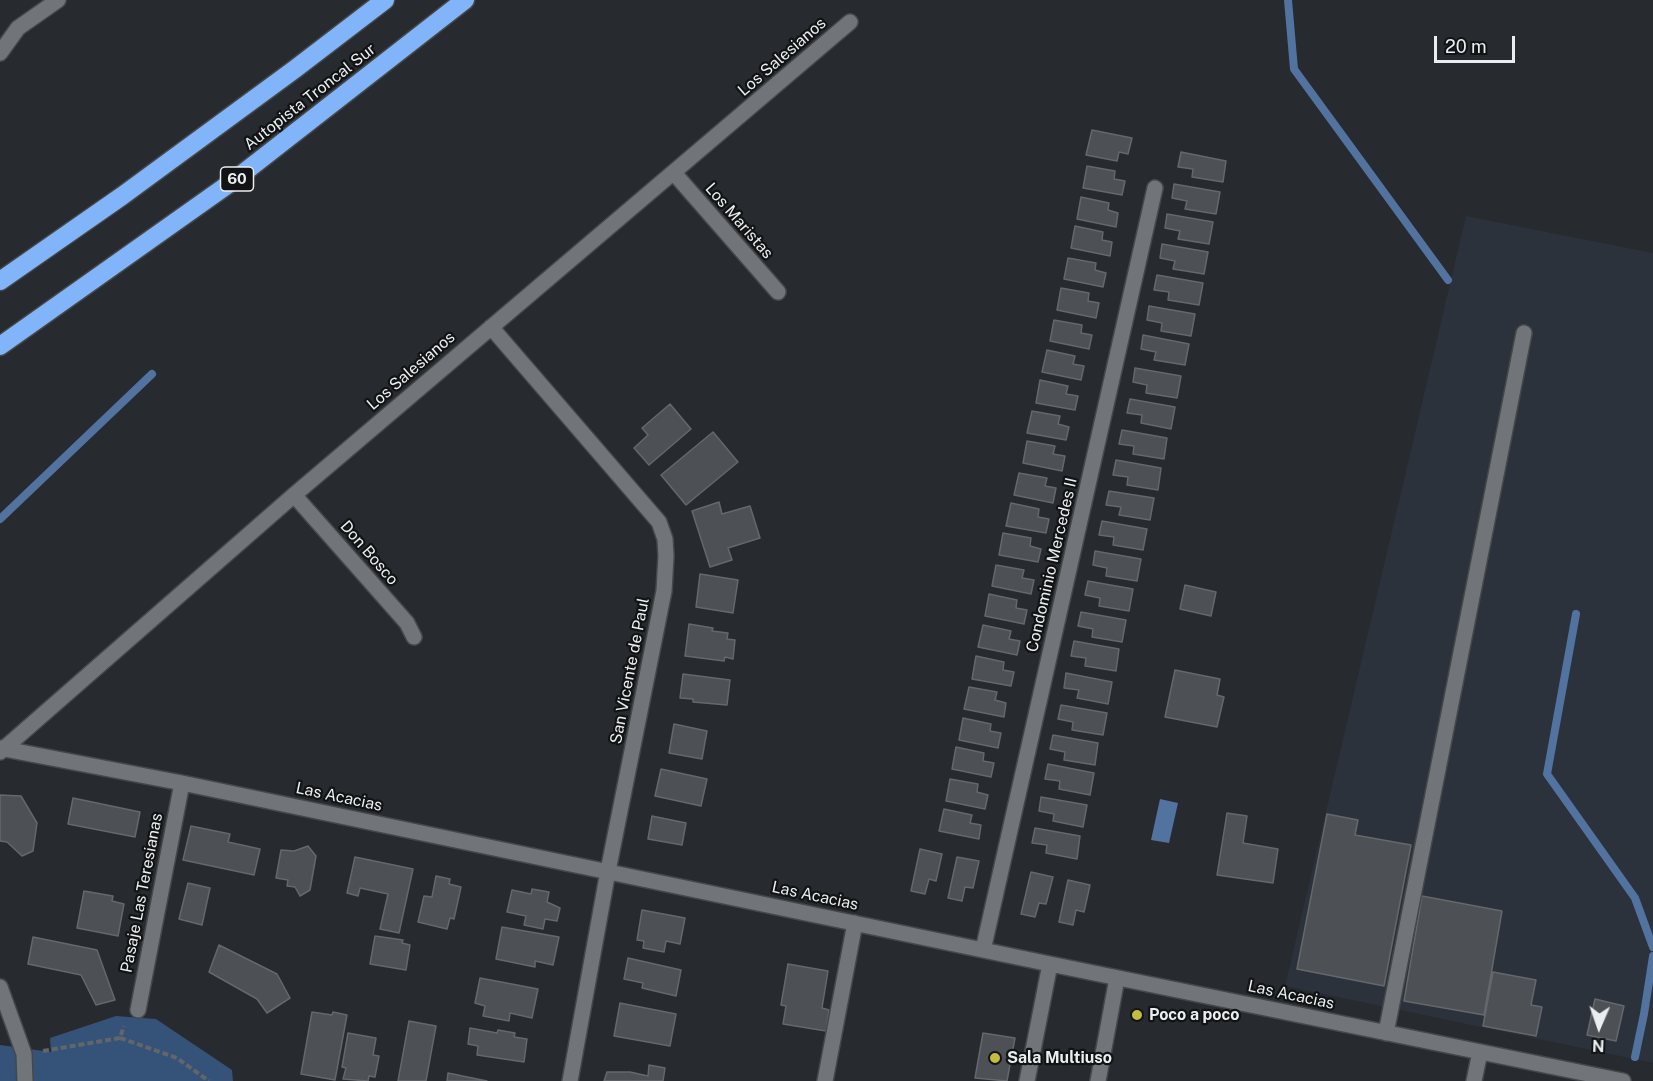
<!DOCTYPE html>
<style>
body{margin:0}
#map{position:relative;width:1653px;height:1081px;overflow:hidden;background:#272a2e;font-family:"Public Sans",sans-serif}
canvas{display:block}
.north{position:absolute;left:1569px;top:997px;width:60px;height:60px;-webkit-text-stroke:4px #111314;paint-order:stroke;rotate:182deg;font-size:16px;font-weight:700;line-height:24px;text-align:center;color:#ebeef0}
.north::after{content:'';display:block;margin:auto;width:21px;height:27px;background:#ebeef0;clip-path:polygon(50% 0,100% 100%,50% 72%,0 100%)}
.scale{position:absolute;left:1434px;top:36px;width:81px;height:27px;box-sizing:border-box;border:3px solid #ebeef0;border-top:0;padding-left:8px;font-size:18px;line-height:21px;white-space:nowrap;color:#ebeef0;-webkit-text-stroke:4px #111314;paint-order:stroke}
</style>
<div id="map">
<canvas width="1653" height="1081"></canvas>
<div class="north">N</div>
<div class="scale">20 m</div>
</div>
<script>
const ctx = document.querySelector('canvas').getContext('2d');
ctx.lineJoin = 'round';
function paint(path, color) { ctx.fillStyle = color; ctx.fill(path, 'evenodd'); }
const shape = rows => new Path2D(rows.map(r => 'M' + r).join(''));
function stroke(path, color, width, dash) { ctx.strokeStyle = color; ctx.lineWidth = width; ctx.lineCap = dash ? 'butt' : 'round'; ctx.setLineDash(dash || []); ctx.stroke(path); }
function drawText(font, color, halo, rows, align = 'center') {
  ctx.font = font + ' "Public Sans",sans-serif'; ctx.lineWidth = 4.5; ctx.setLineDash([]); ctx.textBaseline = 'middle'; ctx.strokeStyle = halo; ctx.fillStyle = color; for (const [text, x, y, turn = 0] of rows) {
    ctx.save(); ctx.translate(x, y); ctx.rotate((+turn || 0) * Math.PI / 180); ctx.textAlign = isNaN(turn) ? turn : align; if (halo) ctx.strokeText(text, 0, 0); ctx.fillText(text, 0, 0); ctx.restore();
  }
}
paint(shape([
 [1466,216,1653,253,1653,1063,1285,986]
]), '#2b323b');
paint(shape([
 [116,1016,156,1019,232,1070,233,1081,0,1081,0,1045,51,1052,50,1038]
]), '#355279');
paint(shape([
 [1160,799,1178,803,1169,843,1151,840]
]), '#52739f');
stroke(shape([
 [1288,0,1294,69,1448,280],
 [0,519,152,374],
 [1576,614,1547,774,1635,898,1653,947],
 [1635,1057,1644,1014,1653,956]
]), '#52739f', 8);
const building = shape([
 [1092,130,1132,138,1128,154,1119,152,1117,161,1086,155,1092,130],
 [1181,152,1226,161,1223,182,1192,177,1193,169,1178,167,1181,152],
 [1087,166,1115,171,1114,179,1125,181,1122,195,1083,188,1087,166],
 [1174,184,1220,192,1216,214,1185,209,1187,201,1172,198,1174,184],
 [1081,197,1109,203,1108,210,1118,213,1116,227,1077,219,1081,197],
 [1167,214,1213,222,1209,244,1178,239,1180,231,1165,228,1167,214],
 [1075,226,1103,232,1102,240,1112,242,1110,256,1071,248,1075,226],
 [1162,244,1208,252,1204,274,1173,269,1175,261,1160,258,1162,244],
 [1068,258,1096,263,1095,270,1106,273,1103,287,1064,279,1068,258],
 [1157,275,1203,283,1199,305,1168,300,1169,292,1154,290,1157,275],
 [1061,288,1089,293,1088,301,1099,303,1096,318,1057,310,1061,288],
 [1149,306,1195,314,1191,336,1161,331,1162,323,1147,320,1149,306],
 [1054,320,1082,325,1081,333,1092,335,1089,349,1050,341,1054,320],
 [1143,335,1189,344,1185,365,1154,360,1156,352,1141,349,1143,335],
 [1047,350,1075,356,1073,364,1084,366,1081,380,1042,372,1047,350],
 [1135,368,1181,376,1177,398,1146,393,1147,385,1133,382,1135,368],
 [1040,380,1068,386,1066,394,1078,396,1075,410,1036,403,1040,380],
 [1130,399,1175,407,1171,429,1141,423,1142,415,1127,413,1130,399],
 [670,404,691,429,649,465,634,448,648,435,642,428,670,404],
 [1032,411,1060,416,1058,424,1069,427,1066,440,1027,433,1032,411],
 [1122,430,1167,438,1164,459,1133,454,1134,446,1119,444,1122,430],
 [713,432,738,462,686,505,661,475,713,432],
 [1027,441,1055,446,1053,454,1065,456,1062,471,1023,463,1027,441],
 [1116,460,1161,468,1158,490,1127,485,1128,477,1113,475,1116,460],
 [1019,473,1047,478,1045,486,1056,488,1053,503,1014,495,1019,473],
 [1109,491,1154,498,1150,520,1119,515,1121,507,1106,505,1109,491],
 [719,502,722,514,750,506,760,538,728,548,732,560,710,567,692,511,719,502],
 [1011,503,1039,509,1038,517,1049,519,1046,533,1006,526,1011,503],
 [1102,521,1147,529,1143,550,1113,545,1114,537,1099,535,1102,521],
 [1003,533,1031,538,1030,546,1041,549,1038,562,999,555,1003,533],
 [1095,551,1141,559,1137,581,1106,576,1107,568,1093,565,1095,551],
 [996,565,1024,570,1022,578,1034,580,1031,594,992,586,996,565],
 [700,574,738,580,733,613,696,607,700,574],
 [1088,581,1133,589,1129,611,1099,606,1100,598,1085,595,1088,581],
 [1185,585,1216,592,1211,616,1180,609,1185,585],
 [989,594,1017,600,1016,608,1027,610,1024,624,985,616,989,594],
 [1081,612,1126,620,1122,642,1092,637,1093,629,1078,626,1081,612],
 [689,624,713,628,712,631,728,633,727,639,735,640,733,659,725,657,724,661,685,656,689,624],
 [983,625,1011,631,1009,639,1020,641,1017,655,978,647,983,625],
 [1074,641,1119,649,1116,671,1085,666,1086,658,1071,656,1074,641],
 [976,656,1004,662,1003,670,1014,672,1011,686,972,679,976,656],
 [1175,670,1220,679,1217,695,1224,697,1217,727,1165,717,1175,670],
 [1066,673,1112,682,1108,704,1077,698,1079,690,1064,688,1066,673],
 [683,674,730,680,727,705,693,702,693,699,680,698,683,674],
 [969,687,997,692,995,700,1006,703,1004,717,964,709,969,687],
 [1061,705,1107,713,1103,735,1072,730,1073,722,1058,719,1061,705],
 [963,718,991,724,990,731,1001,733,998,748,959,740,963,718],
 [674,724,707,731,702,759,669,753,674,724],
 [1053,735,1098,743,1095,765,1064,760,1065,752,1050,749,1053,735],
 [956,747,984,753,983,761,994,763,991,777,952,769,956,747],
 [1048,764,1094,773,1090,795,1059,789,1060,781,1045,779,1048,764],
 [661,769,707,779,701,806,655,796,661,769],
 [950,779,978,784,977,792,988,795,985,809,946,801,950,779],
 [0,795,21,796,37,823,33,851,22,856,7,842,0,841,0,795],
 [1041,797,1087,805,1083,827,1053,821,1054,814,1039,811,1041,797],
 [73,798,140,812,135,837,68,824,73,798],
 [944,809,972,815,970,823,981,825,979,839,939,831,944,809],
 [1227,813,1247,816,1243,843,1278,849,1273,883,1217,875,1227,813],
 [1327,814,1358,820,1355,835,1411,845,1384,986,1297,969,1327,814],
 [652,816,686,823,682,845,648,839,652,816],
 [191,826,230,834,228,842,260,849,254,875,183,860,191,826],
 [1035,828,1080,836,1077,859,1046,853,1047,845,1032,843,1035,828],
 [308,846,316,856,310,890,300,896,295,887,287,886,288,880,276,878,281,850,294,851,308,846],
 [920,849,942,854,936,881,929,879,925,894,911,891,920,849],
 [355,857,413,869,399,933,380,929,388,894,360,888,358,896,347,893,355,857],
 [957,857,979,861,973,888,965,887,962,901,948,898,957,857],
 [1031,872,1053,877,1046,904,1039,903,1035,917,1021,914,1031,872],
 [436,876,450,879,449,884,461,887,454,919,450,918,447,929,418,922,424,896,432,897,436,876],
 [1068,880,1090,885,1084,912,1076,910,1073,925,1059,922,1068,880],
 [188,883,210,888,202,925,179,919,188,883],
 [532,889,549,892,547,902,560,908,557,921,545,919,543,929,524,925,526,916,507,912,512,890,531,894,532,889],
 [84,891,113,896,112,901,124,904,118,936,77,928,84,891],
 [1422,896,1502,911,1484,1015,1404,1001,1422,896],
 [642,910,685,918,680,944,666,941,664,952,643,948,644,941,637,940,642,910],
 [502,927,559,937,553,965,535,961,535,967,496,959,502,927],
 [375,936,403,940,402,943,410,945,406,970,370,964,375,936],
 [33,937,97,950,115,1000,96,1005,81,975,28,964,33,937],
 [219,945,277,974,290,998,267,1013,257,999,209,972,219,945],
 [628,958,681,970,676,996,642,988,643,983,624,979,628,958],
 [788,964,828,971,822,1008,829,1010,826,1031,783,1024,786,1006,781,1005,788,964],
 [1493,972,1536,980,1531,1005,1542,1007,1536,1036,1483,1026,1493,972],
 [480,978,538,989,532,1018,510,1013,509,1021,483,1016,485,1006,475,1003,480,978],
 [1595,999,1624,1006,1616,1041,1587,1035,1595,999],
 [620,1003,676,1014,670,1046,614,1036,620,1003],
 [312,1012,332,1015,333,1012,347,1015,335,1080,301,1074,312,1012],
 [409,1021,436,1026,426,1081,398,1081,409,1021],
 [470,1028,497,1033,498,1030,515,1033,514,1037,527,1039,524,1062,477,1055,478,1046,468,1044,470,1028],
 [348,1033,376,1038,373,1055,379,1056,375,1077,369,1076,368,1081,343,1079,346,1068,342,1067,348,1033],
 [983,1033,1015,1038,1007,1081,975,1078,983,1033],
 [649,1065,665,1068,663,1081,604,1081,607,1072,630,1072,648,1076,649,1065],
 [448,1073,487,1081,447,1081,448,1073]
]);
paint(building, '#4d5055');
stroke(building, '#64686d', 1.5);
const minor = shape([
 [0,53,18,28,58,0],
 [674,173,778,292],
 [491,327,659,522,665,539,666,556,664,591,608,871,570,1081],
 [294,495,407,623,414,637],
 [0,748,182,783,1050,964,1623,1081],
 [0,752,294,495,850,22],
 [983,950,1155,188],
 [0,987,24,1054,25,1081],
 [138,1010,182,783],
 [1386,1033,1524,333],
 [825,1081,855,923],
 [1027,1081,1050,964],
 [1098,1081,1117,978],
 [1474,1081,1480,1052]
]);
const highway = shape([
 [0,281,122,196,295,69,385,0],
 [0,346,233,181,465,0]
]);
stroke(minor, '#45484a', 18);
stroke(highway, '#45484a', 21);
stroke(shape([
 [120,1038,177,1058,209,1081],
 [43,1051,120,1038,124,1026]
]), '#636669', 4, [6, 3]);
stroke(minor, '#71757a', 15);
stroke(highway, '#81b4f8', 18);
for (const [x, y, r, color] of [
 [1137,1015,6,"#c4bc3e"],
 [995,1058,6,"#c4bc3e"]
]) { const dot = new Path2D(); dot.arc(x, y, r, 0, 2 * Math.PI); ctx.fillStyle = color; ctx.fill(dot); stroke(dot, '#111314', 2); }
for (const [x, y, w] of [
 [237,179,33]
]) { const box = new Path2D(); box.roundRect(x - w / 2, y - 12, w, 24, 4.5); ctx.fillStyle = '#111314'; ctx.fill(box); stroke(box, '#ebeef0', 1.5); }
drawText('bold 15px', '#ebeef0', null, [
 ["60",237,179]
]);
drawText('16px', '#ebeef0', '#111314', [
 ["Los Salesianos",782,57,-41],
 ["Autopista Troncal Sur",310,97,-38],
 ["Los Maristas",739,221,49],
 ["Los Salesianos",411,371,-41],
 ["Don Bosco",369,553,49],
 ["Condominio Mercedes II",1052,565,-77],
 ["San Vicente de Paul",630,671,-79],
 ["Las Acacias",339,797,12],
 ["Pasaje Las Teresianas",142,893,-79],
 ["Las Acacias",815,896,12],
 ["Las Acacias",1291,995,12]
]);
drawText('bold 16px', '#ebeef0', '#111314', [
 ["Poco a poco",1149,1015],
 ["Sala Multiuso",1007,1058]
], 'left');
</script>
